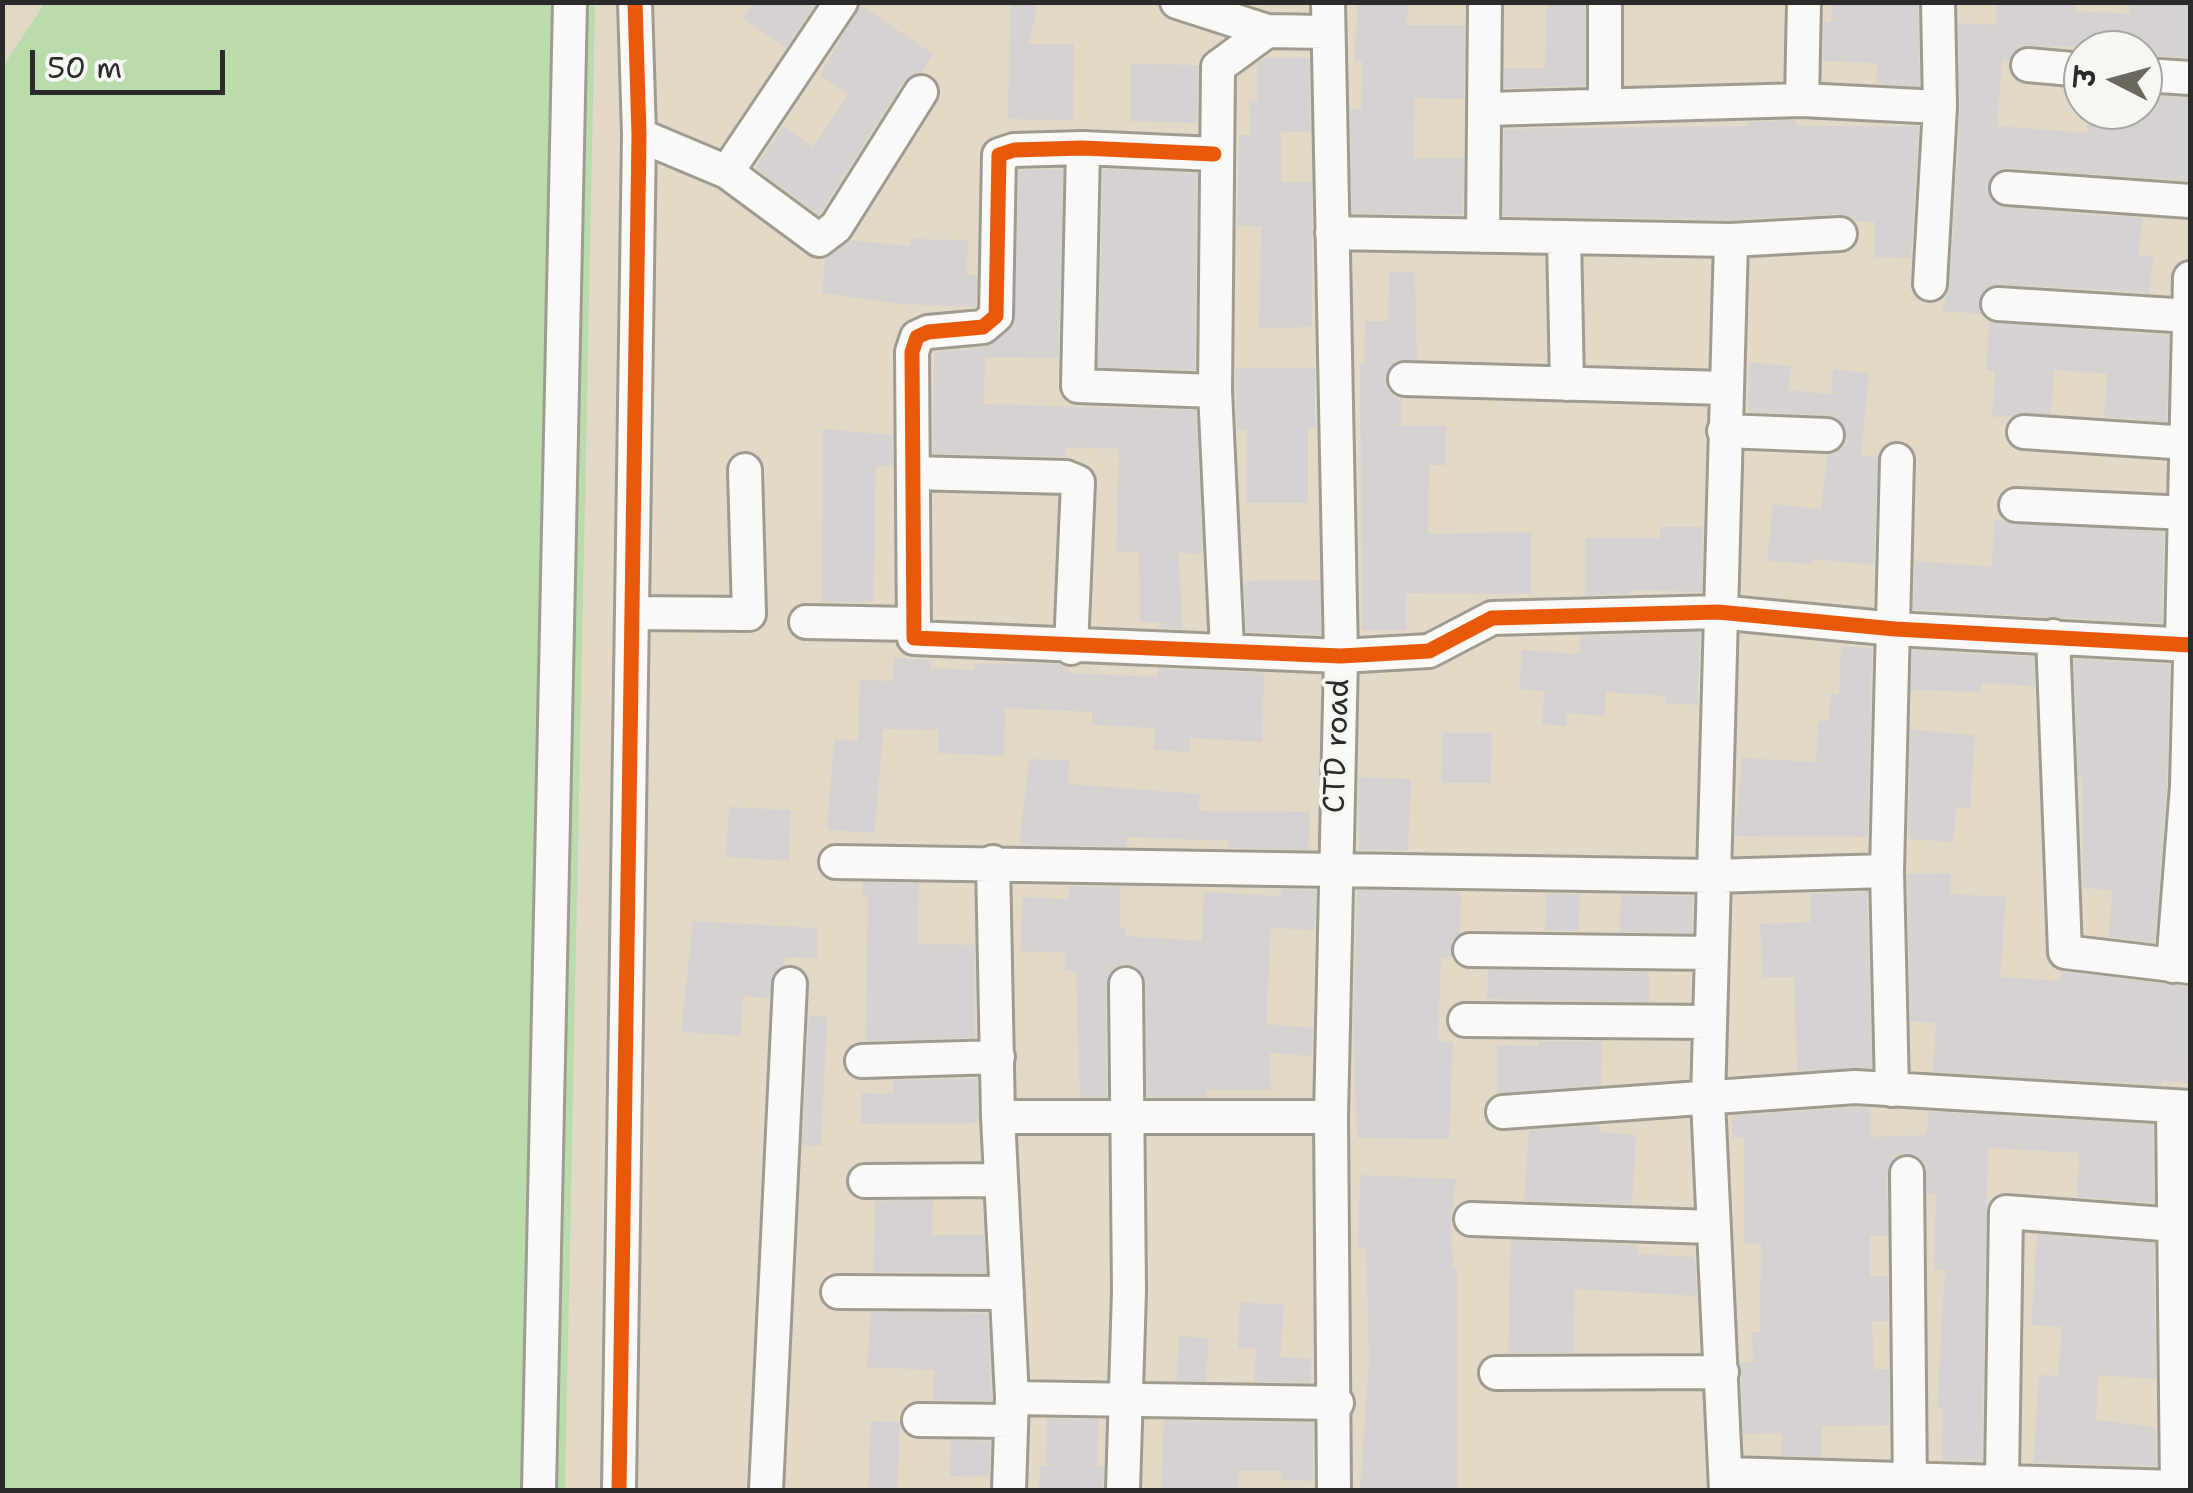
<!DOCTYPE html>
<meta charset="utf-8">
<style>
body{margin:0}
#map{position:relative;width:2193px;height:1493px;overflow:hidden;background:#e2dac7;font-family:"Shantell Sans","Playpen Sans Deva",sans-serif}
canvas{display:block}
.frame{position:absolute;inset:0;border:5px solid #2b2b2b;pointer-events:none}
.north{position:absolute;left:2063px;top:30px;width:100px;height:100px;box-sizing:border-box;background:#f6f6f2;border:2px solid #a5a5a2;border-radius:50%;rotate:276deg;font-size:28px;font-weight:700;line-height:40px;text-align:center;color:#2b2b2b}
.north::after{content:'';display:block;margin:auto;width:35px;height:45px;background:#6b6862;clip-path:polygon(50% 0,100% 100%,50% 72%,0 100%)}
.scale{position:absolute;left:30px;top:50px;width:195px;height:45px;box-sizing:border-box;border:5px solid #2b2b2b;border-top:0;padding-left:12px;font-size:30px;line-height:35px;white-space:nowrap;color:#2b2b2b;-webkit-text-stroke:8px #f6f6f2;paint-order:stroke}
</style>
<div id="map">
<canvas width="2193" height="1493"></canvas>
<div class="frame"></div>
<div class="north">उ</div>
<div class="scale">50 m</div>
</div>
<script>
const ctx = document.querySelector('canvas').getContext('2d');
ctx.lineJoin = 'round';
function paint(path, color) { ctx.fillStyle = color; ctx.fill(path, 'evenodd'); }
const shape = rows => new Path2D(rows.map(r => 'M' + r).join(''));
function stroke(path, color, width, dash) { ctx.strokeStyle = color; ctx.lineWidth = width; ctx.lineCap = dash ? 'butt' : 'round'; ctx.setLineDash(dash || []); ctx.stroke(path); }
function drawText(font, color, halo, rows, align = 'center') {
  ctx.font = font + ' "Shantell Sans",sans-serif'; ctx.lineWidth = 8; ctx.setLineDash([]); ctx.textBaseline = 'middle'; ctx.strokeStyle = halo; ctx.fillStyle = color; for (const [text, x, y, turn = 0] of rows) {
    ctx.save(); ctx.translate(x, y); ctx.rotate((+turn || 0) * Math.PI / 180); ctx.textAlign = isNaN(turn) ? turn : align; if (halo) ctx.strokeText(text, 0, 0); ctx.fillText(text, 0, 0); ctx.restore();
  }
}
paint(shape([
 [595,2,565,1490,549,1490,580,3],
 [45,3,558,3,528,1490,3,1490,2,68]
]), '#badcac');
paint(shape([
 [754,2,817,2,786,48,743,18],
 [1010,2,1038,2,1029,44,1074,44,1073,120,1008,119],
 [1358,2,1408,2,1407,25,1465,25,1464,99,1415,98,1414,158,1464,158,1463,215,1352,213,1350,109,1361,109,1362,61,1354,61],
 [1546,2,1585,2,1585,86,1504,88,1504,68,1545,68],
 [1832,2,1918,2,1920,86,1876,84,1877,63,1823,61,1824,21,1831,22],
 [1997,2,2075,2,2074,11,2129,14,2130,2,2190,2,2190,58,2143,55,2143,50,2030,45,2019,47,2009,61,2002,60,1997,126,2087,133,2088,110,2143,110,2143,95,2190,98,2188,181,2008,168,1997,171,1987,186,1990,198,2006,208,2142,218,2139,255,2153,256,2150,293,1998,284,1981,294,1981,314,1942,311,1950,285,1960,108,1958,23,1996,25],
 [860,5,933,54,922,72,904,81,819,215,755,168,783,126,813,147,848,94,820,75],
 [1265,58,1309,58,1311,132,1281,132,1281,182,1312,182,1312,327,1259,328,1261,226,1237,226,1239,135,1250,135,1249,101,1257,101,1257,63],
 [1131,64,1198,65,1197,123,1130,121],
 [1796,120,1796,126,1919,126,1911,258,1874,257,1875,222,1855,221,1840,214,1731,220,1503,216,1504,129,1747,126,1747,122],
 [1063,169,1059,358,985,357,984,404,1196,410,1203,554,1179,553,1182,629,1159,628,1160,622,1140,622,1139,552,1116,551,1119,449,1066,447,1065,457,933,454,934,352,986,347,1014,325,1019,170],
 [1103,169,1197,173,1195,370,1098,367],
 [910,239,968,240,967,275,977,275,976,307,900,304,822,293,825,258,851,240,910,246],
 [1389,272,1415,272,1417,359,1395,362,1385,377,1388,389,1401,398,1401,426,1446,426,1446,465,1429,465,1428,534,1531,532,1531,594,1406,593,1406,630,1362,630,1360,363,1364,363,1365,321,1388,321],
 [1989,322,2169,335,2167,422,2104,417,2107,374,2054,370,2051,414,1992,417,1995,371,1986,370],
 [1749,362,1791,366,1788,390,1831,394,1833,369,1869,373,1861,455,1878,457,1874,565,1812,559,1812,564,1767,561,1773,504,1821,509,1827,455,1843,446,1847,435,1838,419,1829,415,1748,412],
 [1235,368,1315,368,1315,429,1308,429,1308,503,1247,503,1247,430,1237,430],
 [823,429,893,435,893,466,876,466,873,603,822,602],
 [1994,520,2164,532,2162,623,1913,610,1915,561,1992,567],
 [1660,527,1703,527,1702,592,1630,590,1630,594,1585,596,1585,538,1660,538],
 [1320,580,1321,635,1246,632,1244,581],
 [1700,632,1698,705,1665,703,1665,696,1606,692,1604,716,1567,713,1567,726,1542,724,1544,691,1519,689,1522,650,1579,654,1580,636],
 [1841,646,1872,648,1868,837,1735,836,1742,758,1816,762,1818,721,1829,721,1831,693,1839,694],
 [1912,650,2034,657,2035,686,1981,683,1981,692,1911,690],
 [894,658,931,660,930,668,975,670,975,664,1031,663,1059,664,1068,668,1068,673,1157,677,1158,668,1264,673,1262,742,1190,738,1190,752,1154,750,1155,728,1092,725,1092,712,1005,708,1004,756,938,753,938,730,891,729,883,730,875,833,827,830,834,739,858,741,860,680,893,681],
 [2074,659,2170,664,2167,785,2155,943,2109,937,2112,890,2083,888,2082,777,2078,777],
 [1910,730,1975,735,1970,808,1956,807,1953,842,1908,839],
 [1442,733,1492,733,1491,783,1441,783],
 [1029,759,1069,760,1068,784,1200,794,1199,811,1310,812,1308,850,1228,848,1229,841,1127,837,1127,847,1019,845],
 [1358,777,1411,779,1408,851,1359,850],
 [729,807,791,810,789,861,726,857],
 [1951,873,1951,894,2006,897,2000,977,2060,981,2061,971,2190,987,2187,1083,2162,1081,2162,1085,1933,1072,1936,1023,1910,1021,1907,874],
 [862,882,919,883,918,944,975,945,975,1038,865,1041,868,895,862,895],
 [1069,886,1120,887,1120,928,1126,928,1126,936,1202,941,1204,892,1281,896,1281,889,1316,890,1315,930,1271,928,1266,1024,1313,1028,1312,1056,1270,1053,1271,1090,1207,1090,1207,1097,1147,1097,1146,983,1137,967,1125,964,1115,967,1106,983,1107,1097,1080,1097,1076,971,1065,971,1065,953,1020,951,1023,897,1069,899],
 [1357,890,1461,892,1460,933,1452,941,1452,957,1441,957,1438,1041,1453,1042,1449,1139,1357,1138,1353,1028],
 [1867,892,1872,1068,1797,1071,1794,977,1762,977,1760,924,1811,922,1810,893],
 [1546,893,1580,894,1579,931,1545,931],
 [1621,895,1693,896,1692,933,1619,932],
 [693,921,817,928,817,958,785,957,784,965,773,974,769,998,743,996,741,1036,681,1032],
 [1488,970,1649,972,1649,1002,1487,999],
 [809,1016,827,1017,821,1146,802,1145],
 [1539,1041,1602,1041,1601,1085,1497,1094,1497,1045,1539,1046],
 [977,1078,978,1123,861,1124,862,1093,893,1094,893,1080],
 [1855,1107,1871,1108,1871,1137,1927,1135,1928,1111,2153,1125,2154,1203,2077,1197,2079,1153,1988,1148,1982,1461,1942,1460,1943,1408,1937,1408,1945,1270,1934,1269,1936,1194,1927,1193,1924,1162,1908,1153,1896,1156,1887,1172,1888,1236,1870,1236,1870,1276,1888,1276,1888,1321,1872,1321,1874,1369,1889,1369,1889,1425,1821,1426,1821,1457,1782,1456,1782,1433,1743,1434,1740,1363,1753,1362,1752,1332,1760,1332,1761,1243,1744,1244,1744,1137,1732,1138,1731,1116],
 [1599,1125,1599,1132,1636,1135,1632,1204,1524,1201,1529,1130],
 [1360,1175,1456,1179,1451,1219,1453,1269,1457,1269,1457,1490,1360,1490,1369,1360,1366,1248,1358,1248],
 [933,1200,932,1235,984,1235,986,1273,873,1272,875,1201],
 [2037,1234,2154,1243,2156,1379,2098,1375,2096,1420,2156,1427,2157,1466,2033,1463,2039,1375,2058,1376,2062,1327,2031,1325],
 [1511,1240,1638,1245,1638,1254,1695,1257,1697,1296,1575,1289,1574,1353,1508,1353],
 [1240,1302,1284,1305,1280,1357,1311,1359,1310,1383,1254,1382,1256,1349,1238,1348],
 [871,1312,988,1313,992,1401,933,1400,934,1370,867,1367],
 [1179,1336,1209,1338,1206,1381,1176,1381],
 [1047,1419,1098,1419,1097,1467,1104,1467,1103,1490,1039,1490,1040,1466,1046,1466],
 [1164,1420,1313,1423,1313,1481,1281,1480,1281,1471,1239,1471,1238,1490,1161,1490],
 [871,1421,900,1422,897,1490,868,1490],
 [951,1440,991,1441,989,1477,950,1476]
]), '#d7d2d2');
const minor = shape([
 [1177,2,1267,31,1328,32],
 [1328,2,1341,656,1331,1117,1334,1490],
 [2028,65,2083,70],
 [2143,75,2190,78],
 [1802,100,1804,2],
 [1605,105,1605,2],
 [1487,109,1802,100,1940,107],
 [639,135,727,172,819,240,836,227,921,92],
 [1083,148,1078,386,1215,391],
 [1214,154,1083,148,1014,150,999,155,996,316,983,327,928,332,917,337,912,352,914,638,1341,656,1429,651,1492,618,1718,612,1895,629,2190,645],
 [727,172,841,2],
 [2007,188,2190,201],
 [1332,233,1731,240,1840,234],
 [1483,236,1485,2],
 [1564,237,1567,384],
 [1930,284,1940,107,1938,2],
 [1998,304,2190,316],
 [1405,379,1725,388],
 [1724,431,1827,435],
 [2024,432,2188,443],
 [913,473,1066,477,1078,482,1071,648],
 [2016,505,2187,513],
 [632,613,749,614,745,470],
 [806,622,913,624],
 [2053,636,2065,952,2190,967],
 [2182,642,2190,278],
 [1227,649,1215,391,1218,67,1267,31],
 [836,862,1712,876,1887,871],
 [993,862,998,1117,1012,1398,1009,1490],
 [1470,950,1712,953],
 [2173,966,2187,786,2190,662],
 [1465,1020,1710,1022],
 [862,1061,998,1057],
 [1892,1090,1887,871,1897,460],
 [2173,1107,2177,1490],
 [1503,1112,1855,1087,2190,1107],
 [998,1117,1331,1117],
 [1907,1173,1910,1490],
 [865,1181,1001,1180],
 [1471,1219,1712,1227],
 [838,1292,1007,1293],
 [1496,1373,1722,1372],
 [1012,1398,1337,1403],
 [919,1420,1011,1421],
 [1727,1474,2177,1487],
 [2002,1479,2006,1212,2190,1226],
 [539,1490,570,2],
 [619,1490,639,135,635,2],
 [766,1490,790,984],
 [1123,1490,1129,1291,1126,984],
 [1726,1490,1708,1100,1731,240]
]);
stroke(minor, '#9f9b91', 38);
stroke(minor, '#fbf9f7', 32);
stroke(shape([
 [1214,154,1083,148,1014,150,999,155,996,316,983,327,928,332,917,337,912,352,914,638,1341,656,1429,651,1492,618,1718,612,1895,629,2190,645],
 [619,1490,639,135,635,2]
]), '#e8590c', 15);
drawText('30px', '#2b2b2b', '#f6f6f2', [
 ["CTD road",1338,746,-88]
]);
</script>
